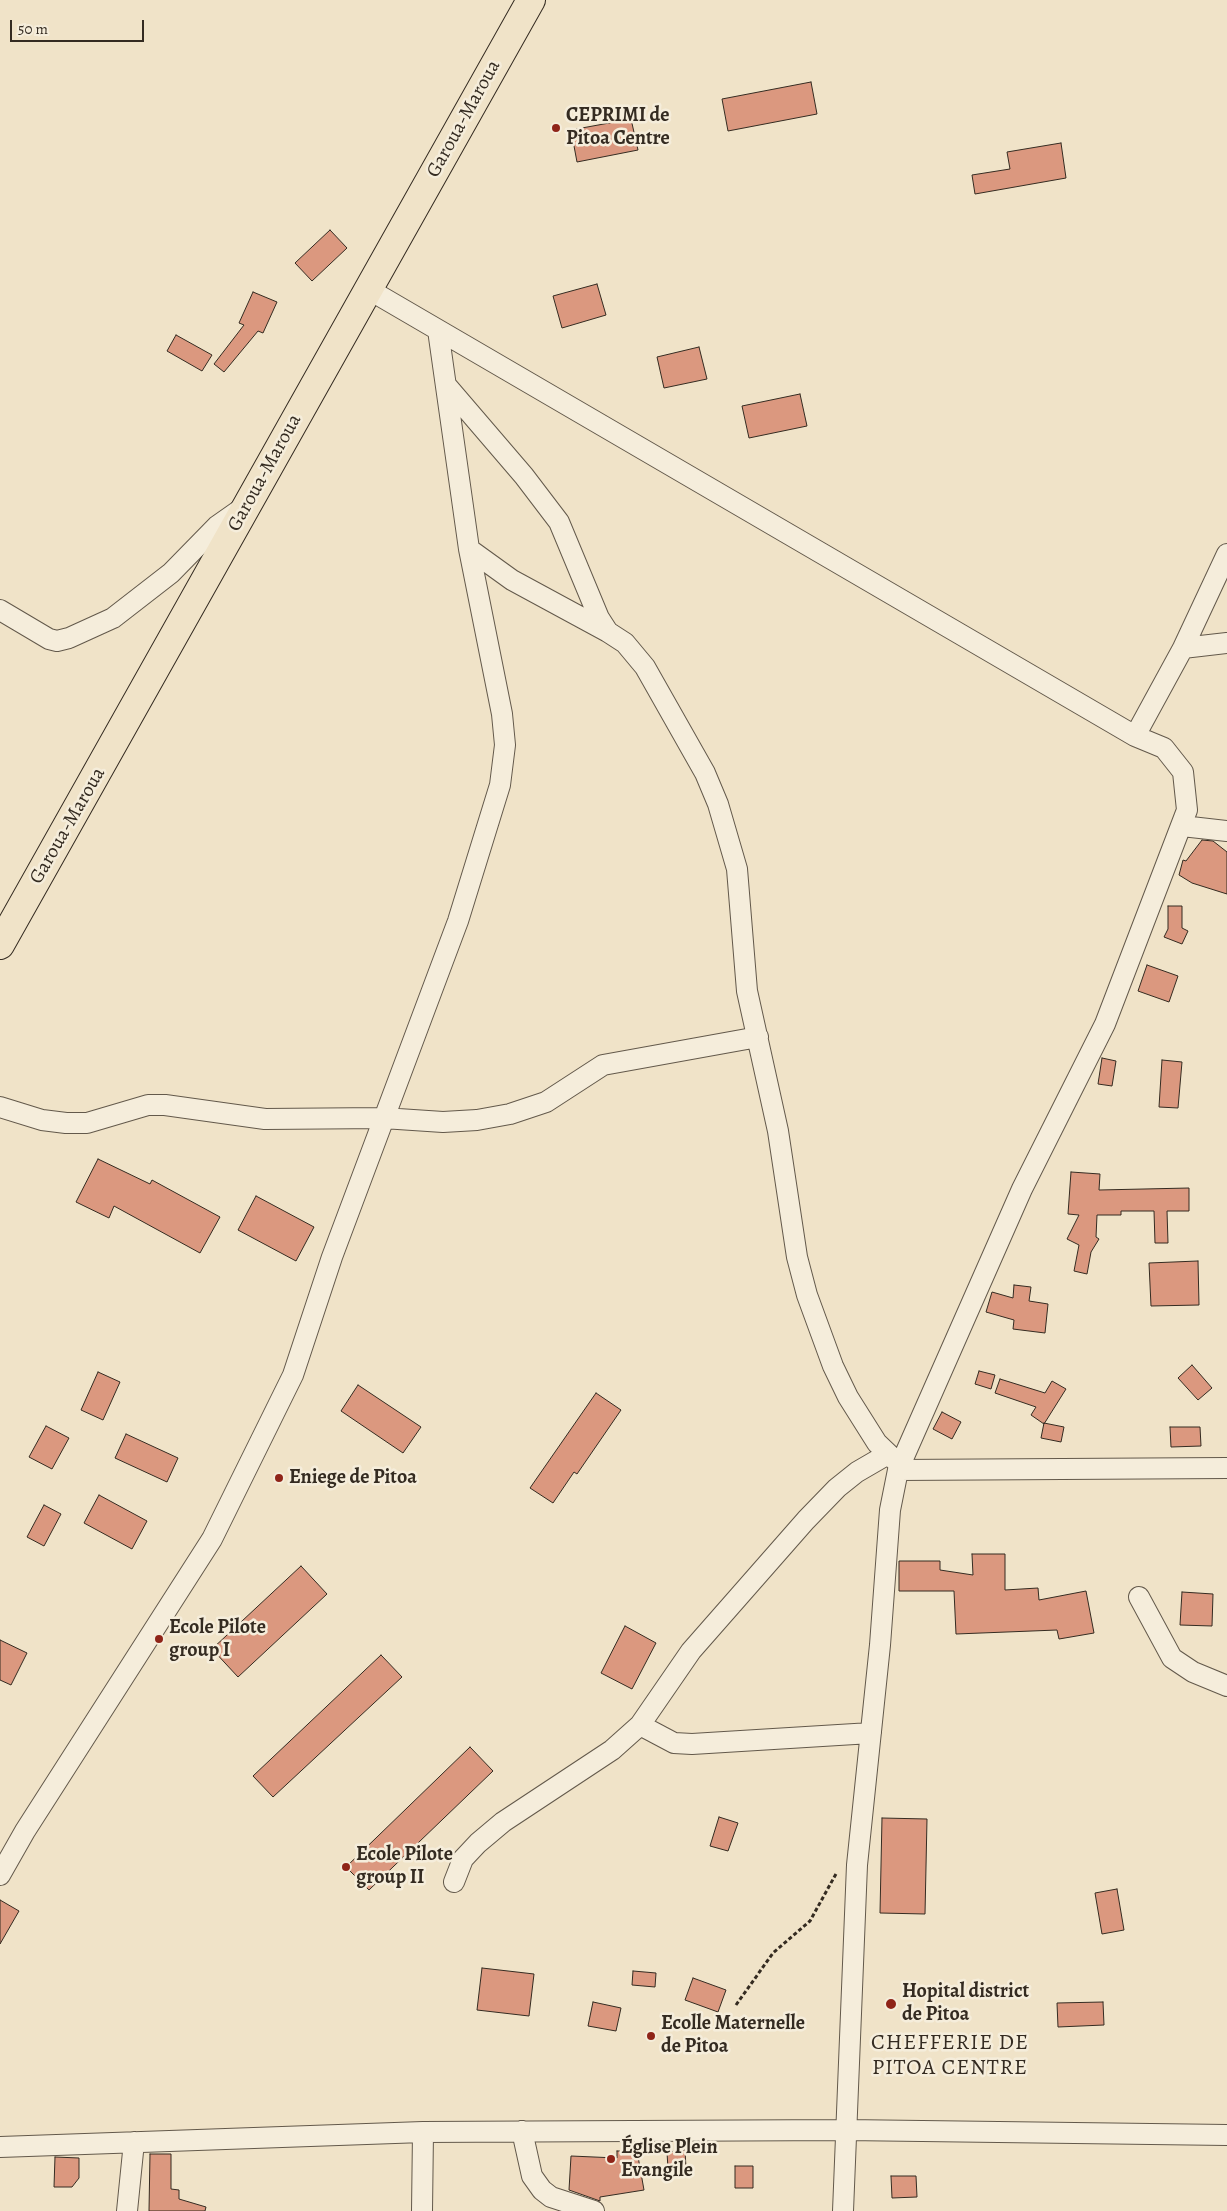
<!DOCTYPE html>
<meta charset="utf-8">
<style>
body{margin:0}
#map{position:relative;width:1227px;height:2211px;overflow:hidden;background:#f0e3c8;font-family:Alegreya,serif}
canvas{display:block}
.scale{position:absolute;left:10px;top:20px;width:134px;height:22px;box-sizing:border-box;border:2px solid #342b21;border-top:0;padding-left:6px;font-size:15px;line-height:18px;white-space:nowrap;color:#342b21;-webkit-text-stroke:4px #f5eddb;paint-order:stroke}
</style>
<div id="map">
<canvas width="1227" height="2211"></canvas>
<div class="scale">50 m</div>
</div>
<script>
const ctx = document.querySelector('canvas').getContext('2d');
ctx.lineJoin = 'round';
function paint(path, color) { ctx.fillStyle = color; ctx.fill(path, 'evenodd'); }
const shape = rows => new Path2D(rows.map(r => 'M' + r).join(''));
function stroke(path, color, width, dash) { ctx.strokeStyle = color; ctx.lineWidth = width; ctx.lineCap = dash ? 'butt' : 'round'; ctx.setLineDash(dash || []); ctx.stroke(path); }
function drawText(font, color, halo, rows, align = 'center') {
  ctx.font = font + ' Alegreya,serif'; ctx.lineWidth = 5; ctx.setLineDash([]); ctx.textBaseline = 'middle'; ctx.strokeStyle = halo; ctx.fillStyle = color; for (const [text, x, y, turn = 0] of rows) {
    ctx.save(); ctx.translate(x, y); ctx.rotate((+turn || 0) * Math.PI / 180); ctx.textAlign = isNaN(turn) ? turn : align; if (halo) ctx.strokeText(text, 0, 0); ctx.fillText(text, 0, 0); ctx.restore();
  }
}
const building = shape([
 [811,82,817,114,728,131,722,99,811,82],
 [631,119,638,150,577,162,571,130,631,119],
 [1061,143,1066,178,975,194,972,175,1010,169,1007,152,1061,143],
 [330,230,347,248,312,281,295,263,330,230],
 [597,284,606,315,562,328,553,296,597,284],
 [253,292,277,302,263,333,258,331,224,372,214,364,244,325,239,323,253,292],
 [176,335,212,355,202,371,167,351,176,335],
 [699,347,707,379,664,388,657,357,699,347],
 [800,394,807,426,749,438,742,406,800,394],
 [1202,840,1213,841,1227,852,1227,894,1192,883,1179,875,1183,860,1186,861,1202,840],
 [1168,906,1182,906,1182,928,1188,931,1182,944,1164,937,1168,929,1168,906],
 [1147,965,1178,976,1169,1002,1138,991,1147,965],
 [1102,1058,1116,1061,1112,1086,1098,1084,1102,1058],
 [1162,1060,1182,1062,1178,1108,1159,1107,1162,1060],
 [98,1159,150,1184,152,1180,220,1217,200,1253,114,1206,109,1218,76,1202,98,1159],
 [1071,1172,1100,1174,1099,1190,1189,1188,1189,1211,1167,1211,1168,1243,1155,1243,1154,1211,1121,1211,1121,1215,1097,1215,1096,1237,1099,1239,1091,1252,1087,1274,1074,1271,1079,1245,1067,1239,1079,1215,1068,1214,1071,1172],
 [256,1196,314,1227,296,1261,238,1230,256,1196],
 [1198,1261,1199,1305,1151,1306,1149,1263,1198,1261],
 [1014,1285,1031,1287,1029,1301,1048,1304,1045,1333,1013,1329,1014,1320,986,1312,992,1292,1013,1298,1014,1285],
 [1192,1365,1212,1388,1198,1400,1178,1378,1192,1365],
 [979,1371,995,1375,991,1389,975,1384,979,1371],
 [98,1372,120,1382,103,1420,81,1410,98,1372],
 [1000,1379,1045,1393,1052,1381,1066,1389,1044,1424,1031,1415,1036,1407,995,1393,1000,1379],
 [358,1385,421,1427,403,1453,341,1411,358,1385],
 [596,1393,621,1410,577,1474,574,1472,553,1503,530,1488,596,1393],
 [942,1412,961,1422,952,1439,933,1429,942,1412],
 [1044,1423,1064,1427,1061,1442,1041,1438,1044,1423],
 [46,1426,69,1438,52,1469,29,1457,46,1426],
 [1170,1427,1200,1427,1201,1446,1171,1447,1170,1427],
 [126,1434,178,1458,167,1482,115,1458,126,1434],
 [99,1495,147,1521,132,1549,84,1523,99,1495],
 [44,1505,61,1514,44,1546,27,1537,44,1505],
 [972,1554,1005,1554,1005,1590,1038,1588,1039,1600,1086,1591,1094,1633,1059,1639,1057,1630,956,1634,954,1591,899,1591,899,1561,940,1561,940,1570,973,1575,972,1554],
 [301,1566,327,1594,238,1677,212,1649,301,1566],
 [1182,1592,1213,1594,1212,1626,1180,1625,1182,1592],
 [625,1626,656,1643,632,1689,601,1673,625,1626],
 [0,1640,27,1653,11,1685,0,1680,0,1640],
 [381,1655,402,1677,273,1797,253,1776,381,1655],
 [470,1747,493,1771,369,1890,346,1867,470,1747],
 [719,1817,738,1823,728,1851,710,1846,719,1817],
 [882,1818,927,1819,925,1914,880,1913,882,1818],
 [1117,1889,1124,1930,1102,1934,1095,1893,1117,1889],
 [0,1900,19,1911,0,1944,0,1900],
 [482,1968,534,1974,529,2016,477,2010,482,1968],
 [633,1971,656,1973,655,1987,632,1985,633,1971],
 [693,1978,726,1990,718,2012,685,2000,693,1978],
 [593,2002,621,2008,616,2031,588,2026,593,2002],
 [1103,2002,1104,2025,1058,2027,1057,2003,1103,2002],
 [685,2150,686,2168,668,2169,667,2152,685,2150],
 [617,2151,637,2151,644,2190,600,2197,600,2201,569,2190,571,2156,617,2158,617,2151],
 [150,2154,171,2154,171,2189,179,2190,179,2199,206,2207,205,2211,149,2211,150,2154],
 [55,2157,79,2158,79,2178,72,2187,54,2187,55,2157],
 [735,2166,753,2166,753,2188,735,2188,735,2166],
 [891,2176,916,2176,917,2197,892,2198,891,2176]
]);
paint(building, '#db987f');
stroke(building, '#342b21', 1);
const minor = shape([
 [368,289,1135,736,1164,748,1183,772,1187,810,1105,1024,1022,1189,898,1470,890,1510,880,1645,857,1865,843,2211],
 [446,385,524,476,559,522,599,618,608,632,625,643,645,667,705,773,718,804,737,869,747,991,778,1131,797,1257,807,1295,833,1366,848,1397,877,1443,900,1465],
 [469,549,512,580,608,632],
 [0,610,49,639,57,641,69,638,113,618,171,573,217,526,244,507],
 [1183,648,1227,643],
 [1135,736,1183,648,1227,554],
 [1182,826,1227,831],
 [0,1107,42,1120,66,1123,87,1123,148,1105,165,1105,265,1119,383,1118,443,1122,477,1120,510,1114,546,1102,603,1065,758,1037],
 [898,1470,1227,1468],
 [1139,1597,1172,1658,1193,1672,1227,1686],
 [640,1725,674,1743,692,1744,871,1733],
 [0,1875,25,1831,212,1539,293,1375,332,1257,458,921,500,785,505,745,502,714,469,549,438,330],
 [454,1882,463,1859,478,1843,503,1822,612,1750,640,1725,691,1651,806,1520,837,1488,857,1472,888,1454],
 [522,2131,532,2176,542,2190,551,2197,594,2211],
 [0,2147,423,2132,846,2130,1227,2135],
 [127,2211,134,2142],
 [422,2211,423,2132]
]);
const highway = shape([
 [0,945,531,0]
]);
stroke(minor, '#63594b', 22);
stroke(highway, '#342b21', 30);
stroke(shape([
 [736,2005,773,1953,810,1921,837,1872]
]), '#342b21', 3, [4, 2.5]);
stroke(minor, '#f5eddb', 20);
stroke(highway, '#f0e3c8', 28);
for (const [x, y, r, color] of [
 [556,128,5,"#8f2418"],
 [279,1478,5,"#8f2418"],
 [159,1639,5,"#8f2418"],
 [346,1867,5,"#8f2418"],
 [891,2004,6,"#8f2418"],
 [651,2036,5,"#8f2418"],
 [611,2159,5,"#8f2418"]
]) { const dot = new Path2D(); dot.arc(x, y, r, 0, 2 * Math.PI); ctx.fillStyle = color; ctx.fill(dot); stroke(dot, '#f5eddb', 2); }
drawText('bold 20px', '#342b21', '#f5eddb', [
 ["CEPRIMI de",566,116],
 ["Pitoa Centre",566,139],
 ["Eniege de Pitoa",289,1478],
 ["Ecole Pilote",169,1628],
 ["group I",169,1651],
 ["Ecole Pilote",356,1855],
 ["group II",356,1878],
 ["Hopital district",902,1992],
 ["de Pitoa",902,2015],
 ["Ecolle Maternelle",661,2024],
 ["de Pitoa",661,2047],
 ["Église Plein",621,2148],
 ["Evangile",621,2171]
], 'left');
drawText('20px', '#342b21', '#f5eddb', [
 ["Garoua-Maroua",464,119,-61],
 ["Garoua-Maroua",265,473,-61],
 ["Garoua-Maroua",68,826,-60]
]);
ctx.letterSpacing = '1px';
drawText('22px', '#342b21', '#f5eddb', [
 ["CHEFFERIE DE",950,2044],
 ["PITOA CENTRE",950,2069]
]);
ctx.letterSpacing = '0px';
</script>
